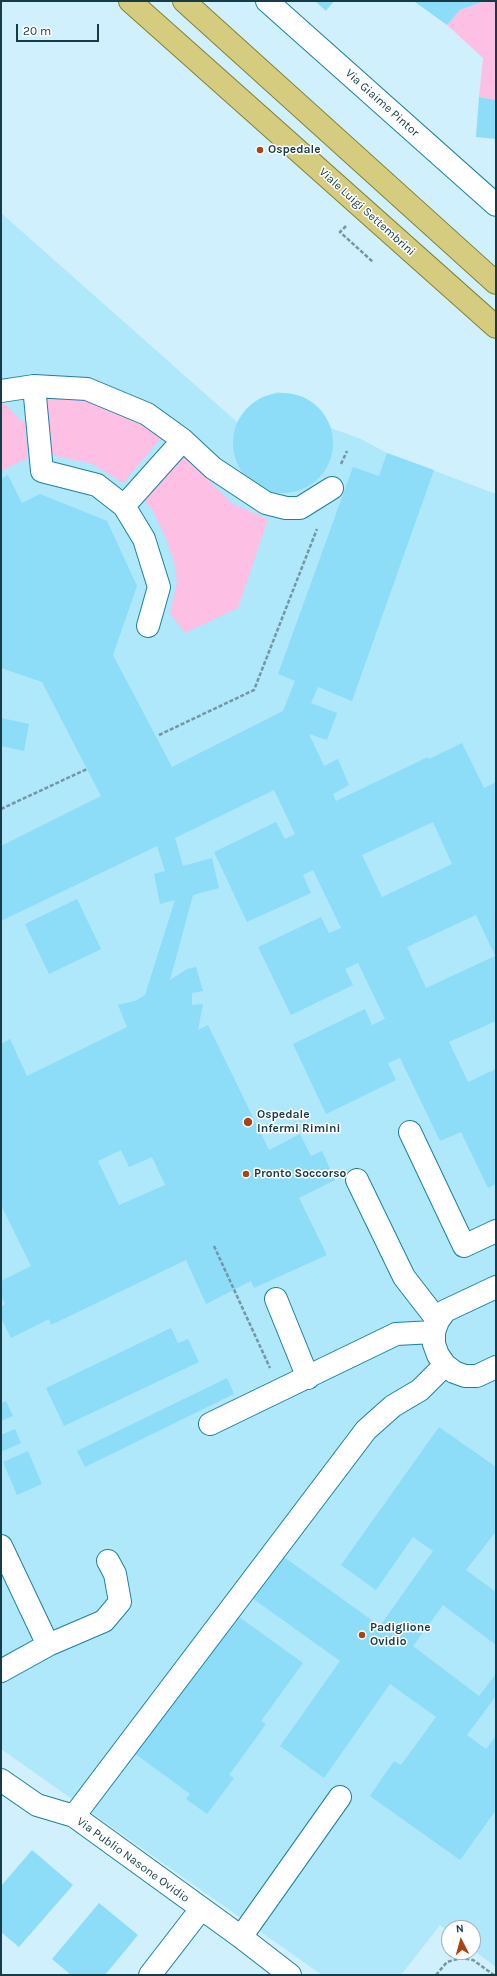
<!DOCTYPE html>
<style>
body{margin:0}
#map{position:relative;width:497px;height:1976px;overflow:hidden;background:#cff0fc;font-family:Karla,sans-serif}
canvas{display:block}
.frame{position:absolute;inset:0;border:2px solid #153c48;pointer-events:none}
.north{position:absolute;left:441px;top:1920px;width:40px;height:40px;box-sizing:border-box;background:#fff;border:1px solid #a1b1b6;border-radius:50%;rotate:354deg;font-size:11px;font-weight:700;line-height:16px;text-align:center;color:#153c48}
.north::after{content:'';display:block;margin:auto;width:14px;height:18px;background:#a94514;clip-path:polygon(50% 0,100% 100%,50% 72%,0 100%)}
.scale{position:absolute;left:16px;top:24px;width:83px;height:18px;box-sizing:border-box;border:2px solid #153c48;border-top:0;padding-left:5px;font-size:12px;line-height:14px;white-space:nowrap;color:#153c48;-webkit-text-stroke:3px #fff;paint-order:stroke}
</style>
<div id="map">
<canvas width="497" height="1976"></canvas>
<div class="frame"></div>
<div class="north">N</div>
<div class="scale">20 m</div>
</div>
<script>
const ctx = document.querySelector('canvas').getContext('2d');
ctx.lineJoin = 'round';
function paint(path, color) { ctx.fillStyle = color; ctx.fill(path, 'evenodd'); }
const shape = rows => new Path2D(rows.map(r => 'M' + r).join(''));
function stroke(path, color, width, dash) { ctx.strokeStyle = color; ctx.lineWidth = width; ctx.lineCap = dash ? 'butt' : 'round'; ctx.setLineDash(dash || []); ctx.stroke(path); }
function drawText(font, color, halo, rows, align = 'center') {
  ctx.font = font + ' Karla,sans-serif'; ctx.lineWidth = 3; ctx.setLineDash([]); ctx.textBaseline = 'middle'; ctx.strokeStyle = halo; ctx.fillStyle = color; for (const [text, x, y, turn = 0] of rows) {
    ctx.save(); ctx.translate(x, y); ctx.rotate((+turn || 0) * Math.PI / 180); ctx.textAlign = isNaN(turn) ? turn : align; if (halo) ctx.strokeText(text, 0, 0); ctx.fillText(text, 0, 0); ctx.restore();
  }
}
paint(shape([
 [1,213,237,422,246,409,262,397,278,392,296,395,305,398,322,411,331,428,361,439,387,453,496,494,496,1967,473,1950,473,1928,449,1928,449,1932,440,1925,401,1975,322,1975,1,1749]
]), '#afe7fb');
paint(shape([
 [486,1,496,1,496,100,479,97,483,58,447,25,460,10],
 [50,394,86,399,127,414,161,434,161,438,123,483,92,464,56,456,50,453,47,399],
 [1,400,25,424,28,458,1,471],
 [180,456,187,456,211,483,233,504,268,519,238,608,185,633,170,613,177,582,174,562,165,536,153,511,142,497]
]), '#fdbfe4');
paint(shape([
 [315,1,334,1,326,11],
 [416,1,485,1,460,10,447,25,415,2],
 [479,97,496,100,496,139,476,137],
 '233 443a50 50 0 1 1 100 0a50 50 0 1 1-100 0Z',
 [387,453,434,470,352,701,318,687,311,703,337,713,327,740,309,734,324,766,338,759,349,785,333,794,336,801,428,757,429,759,462,743,484,788,496,782,496,1021,449,1042,468,1082,496,1069,496,1184,488,1188,461,1132,440,1141,400,1058,388,1063,396,1080,326,1114,293,1044,365,1009,372,1025,385,1019,358,963,345,969,353,985,291,1015,258,947,321,917,329,933,341,928,313,870,303,875,311,893,247,922,214,852,276,822,285,839,295,834,274,790,175,838,183,866,212,858,219,888,193,895,170,980,187,969,196,967,203,991,192,993,192,1005,203,1004,198,1030,208,1025,269,1150,300,1134,311,1156,322,1151,335,1180,299,1198,327,1255,254,1288,251,1281,206,1304,186,1260,51,1325,49,1319,11,1338,1,1318,1,1307,5,1304,1,1295,1,1281,31,1266,1,1205,1,1044,10,1039,27,1076,127,1027,118,1005,135,1001,145,995,175,900,160,904,154,874,165,871,157,846,1,921,1,846,101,796,42,682,1,668,1,479,8,475,22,503,40,494,107,521,137,586,113,655,172,767,283,711,295,681,278,674,353,467,379,476],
 [433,822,452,864,382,897,362,855],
 [476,915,495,956,426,988,407,947],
 [121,1150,129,1167,152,1157,165,1185,119,1205,98,1161],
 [1,718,29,724,24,751,1,746],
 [77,899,101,949,49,974,25,924],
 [171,1328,178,1343,188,1339,199,1362,64,1426,46,1388],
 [227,1378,234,1394,85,1467,77,1451],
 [6,1401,13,1416,1,1421,1,1404],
 [439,1427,496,1467,496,1535,494,1534,466,1570,496,1592,496,1645,443,1605,413,1646,479,1696,496,1674,496,1696,467,1735,486,1749,496,1736,496,1810,460,1860,370,1796,394,1761,401,1765,436,1717,390,1684,324,1778,280,1746,340,1661,252,1598,281,1555,380,1626,433,1551,413,1537,376,1590,341,1565],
 [15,1429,21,1443,1,1452,1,1435],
 [28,1451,42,1484,17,1495,3,1462],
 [235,1614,303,1663,261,1721,266,1724,229,1775,234,1778,207,1814,186,1799,190,1794,134,1753],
 [32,1850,73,1885,19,1947,1,1932,1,1886],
 [99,1903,138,1935,105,1975,71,1975,52,1959]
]), '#8dddf9');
const minor = shape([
 [267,1,496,205],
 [34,386,42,471,97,485,124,506,183,440],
 [1,391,34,386,87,389,147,414,183,440,213,468,266,503,286,508,300,508,332,488],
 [124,506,144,539,159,587,148,626],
 [410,1132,464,1246,496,1231],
 [357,1180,404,1277,438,1321],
 [496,1287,445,1311,438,1321,434,1332,434,1344,438,1355,445,1365,454,1372,465,1376,477,1376,496,1367],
 [276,1299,308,1378],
 [210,1424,396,1334,434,1332],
 [1,1546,48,1645],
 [1,1671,48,1645,104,1621,120,1602,115,1574,108,1561],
 [1,1780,37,1805,74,1816,241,1937,290,1975],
 [74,1816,366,1430,393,1406,420,1390,445,1365],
 [241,1937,340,1797],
 [150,1975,201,1909]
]);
const major = shape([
 [130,1,496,327],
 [184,1,496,283]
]);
stroke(minor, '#1c819d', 24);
stroke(major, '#808434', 24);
stroke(shape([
 [346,226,340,232,373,262],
 [341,464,347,451],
 [159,735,254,690,317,529],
 [1,809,87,769],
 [214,1246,270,1368],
 [436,1975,447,1962,461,1958,473,1960,494,1975]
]), '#7397a3', 2.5, [4, 2]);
stroke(minor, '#fff', 22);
stroke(major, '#d5cc7f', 22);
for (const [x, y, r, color] of [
 [260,150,4,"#a94514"],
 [248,1122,5,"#a94514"],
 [246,1174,4,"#a94514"],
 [362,1635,4,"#a94514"]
]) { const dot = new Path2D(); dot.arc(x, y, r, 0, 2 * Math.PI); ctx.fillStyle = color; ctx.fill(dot); stroke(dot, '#fff', 1.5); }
drawText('12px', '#153c48', '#fff', [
 ["Via Giaime Pintor",382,103,42],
 ["Viale Luigi Settembrini",367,212,42],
 ["Via Publio Nasone Ovidio",133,1860,36]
]);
drawText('bold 12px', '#153c48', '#fff', [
 ["Ospedale",268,150],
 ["Ospedale",257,1115],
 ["Infermi Rimini",257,1129],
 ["Pronto Soccorso",254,1174],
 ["Padiglione",370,1628],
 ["Ovidio",370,1642]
], 'left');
</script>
